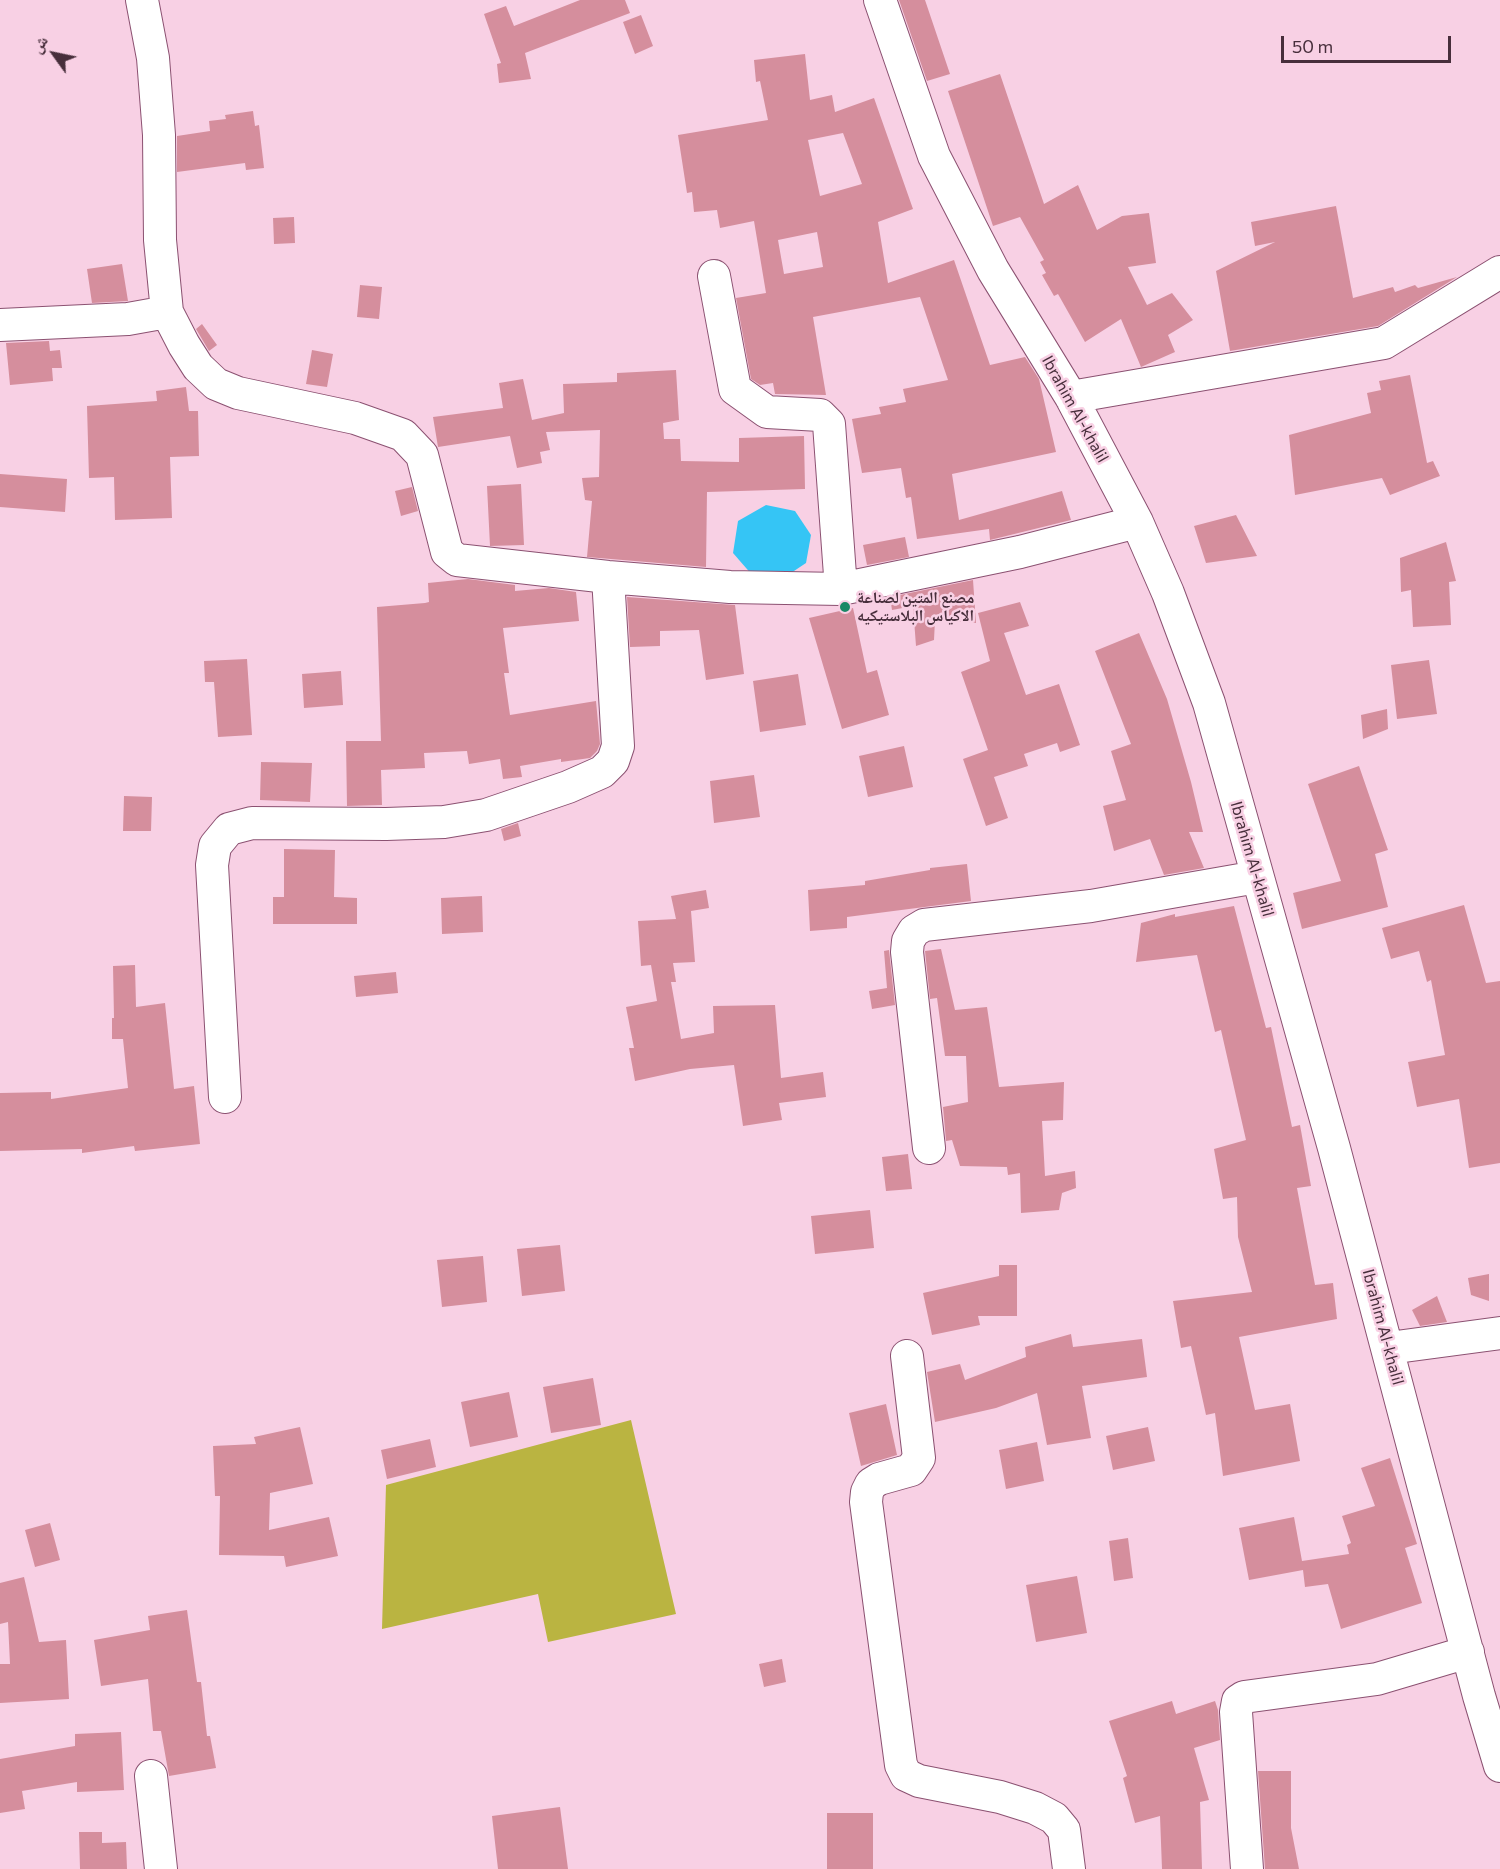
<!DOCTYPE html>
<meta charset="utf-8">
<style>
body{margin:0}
#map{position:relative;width:1500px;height:1869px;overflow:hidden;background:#f8d0e4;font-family:Commissioner,"Noto Naskh Arabic",sans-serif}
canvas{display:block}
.north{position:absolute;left:24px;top:24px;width:60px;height:60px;-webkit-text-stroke:4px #f8d0e4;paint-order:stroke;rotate:303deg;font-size:16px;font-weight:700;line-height:24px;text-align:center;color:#472e3b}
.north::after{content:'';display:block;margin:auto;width:21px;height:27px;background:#472e3b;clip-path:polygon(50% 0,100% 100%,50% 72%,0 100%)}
.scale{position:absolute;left:1281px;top:36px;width:170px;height:27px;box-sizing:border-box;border:3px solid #472e3b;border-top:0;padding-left:8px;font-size:18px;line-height:21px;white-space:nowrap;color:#472e3b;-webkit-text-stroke:4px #f8d0e4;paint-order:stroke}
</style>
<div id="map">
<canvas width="1500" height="1869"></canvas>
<div class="north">ش</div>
<div class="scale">50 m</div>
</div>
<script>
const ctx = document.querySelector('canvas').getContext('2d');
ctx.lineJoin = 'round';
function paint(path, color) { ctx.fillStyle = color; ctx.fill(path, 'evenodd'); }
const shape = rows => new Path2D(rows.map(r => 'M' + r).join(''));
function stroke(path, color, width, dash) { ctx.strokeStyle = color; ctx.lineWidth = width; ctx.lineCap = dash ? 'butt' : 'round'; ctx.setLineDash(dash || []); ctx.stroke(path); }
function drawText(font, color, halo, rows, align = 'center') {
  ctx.font = font + ' Commissioner,"Noto Naskh Arabic",sans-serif'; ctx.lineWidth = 5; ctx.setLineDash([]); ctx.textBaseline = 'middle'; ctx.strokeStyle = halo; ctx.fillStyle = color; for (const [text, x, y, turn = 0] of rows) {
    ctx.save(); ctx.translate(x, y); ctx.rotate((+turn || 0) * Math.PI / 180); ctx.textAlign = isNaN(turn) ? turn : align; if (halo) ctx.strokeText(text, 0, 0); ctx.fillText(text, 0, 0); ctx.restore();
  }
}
paint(shape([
 [631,1420,676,1614,548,1642,538,1594,382,1629,386,1485]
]), '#bab441');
paint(shape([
 [766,505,795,511,811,535,806,563,782,579,753,576,733,553,738,521]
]), '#35c5f5');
paint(shape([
 [580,0,625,0,630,13,525,53,531,79,499,83,497,64,501,63,484,14,506,6,514,26],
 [899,0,925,0,950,74,927,81],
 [641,15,653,46,635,54,623,22],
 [805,54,810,100,832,95,835,112,874,98,913,209,878,222,888,283,954,260,990,365,1025,357,1039,379,1056,452,952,474,959,520,1062,491,1071,520,990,540,989,529,917,539,911,497,906,498,901,468,862,473,852,419,881,414,879,407,906,402,903,389,948,380,920,297,813,317,826,395,775,394,773,383,760,385,751,379,736,298,766,293,754,221,720,228,717,210,694,212,692,192,687,193,678,135,768,120,760,81,756,82,754,60],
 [843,133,862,184,820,196,808,140],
 [817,232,823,267,784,274,778,240],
 [1000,74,1044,204,1078,185,1097,230,1122,216,1149,213,1156,263,1128,267,1147,305,1172,293,1193,320,1168,335,1175,352,1141,367,1121,319,1085,342,1058,294,1054,296,1042,275,1046,273,1040,262,1044,260,1020,217,993,226,948,91],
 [253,111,255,126,259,125,264,168,246,170,245,163,177,172,177,136,210,131,209,121,226,119,225,115],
 [1336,206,1353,298,1393,287,1395,292,1415,285,1418,288,1457,277,1378,326,1230,351,1216,271,1275,242,1255,246,1251,222],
 [294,217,295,243,274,244,273,218],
 [122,264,128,301,92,303,87,269],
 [360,285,382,287,379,319,357,317],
 [202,324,217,345,209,351,196,329],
 [49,341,50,351,60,350,62,368,52,368,53,381,10,385,6,343],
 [312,350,333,354,327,387,306,384],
 [676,370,679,420,663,423,664,439,680,439,681,461,739,462,739,438,804,436,805,489,707,492,706,567,587,557,592,501,585,500,582,478,599,477,600,430,546,432,550,450,540,452,542,463,517,468,510,436,438,447,433,417,503,408,499,383,523,379,532,420,564,413,563,384,617,382,617,373],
 [1410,375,1427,463,1433,461,1440,476,1390,495,1382,478,1295,495,1289,435,1371,413,1367,393,1381,390,1379,381],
 [186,387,189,411,198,411,199,456,170,457,172,518,115,520,114,477,89,478,87,406,157,401,156,391],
 [0,474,67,479,65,512,0,507],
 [521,484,524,545,490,546,487,486],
 [412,487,418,511,401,516,395,491],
 [1236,515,1257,556,1206,563,1194,526],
 [905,537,909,557,867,565,863,545],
 [1446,542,1456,581,1449,582,1451,625,1413,627,1411,590,1401,592,1400,558],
 [468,579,515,585,515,591,549,588,576,592,579,621,503,628,509,673,504,673,510,715,596,701,600,744,597,751,590,758,561,762,561,759,520,766,522,777,503,779,500,759,469,764,467,751,424,753,425,768,381,770,382,805,347,806,346,741,381,741,377,607,425,603,429,602,428,583],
 [973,580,976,623,935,620,934,640,916,646,913,606,892,610,890,597],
 [627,597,735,605,744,674,706,680,699,630,660,631,660,646,630,647],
 [1020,602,1029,626,1004,633,1026,695,1059,684,1080,745,1060,752,1057,743,1024,754,1028,766,994,777,1008,818,986,826,963,759,988,750,961,672,990,661,978,613],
 [853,608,867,673,877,670,889,715,842,729,809,618],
 [1139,633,1167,699,1191,782,1203,832,1189,832,1204,868,1164,875,1150,839,1114,851,1103,806,1126,800,1111,751,1131,744,1095,651],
 [247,659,252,735,218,737,214,682,205,682,204,661],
 [1429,660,1437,714,1397,719,1391,665],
 [341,671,343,705,304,708,302,674],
 [798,674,806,725,760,732,753,681],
 [1387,709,1388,729,1363,739,1361,715],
 [904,746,913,787,868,797,859,756],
 [261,762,312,763,310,802,260,800],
 [1359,766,1388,850,1375,854,1388,907,1302,929,1293,893,1341,881,1308,784],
 [754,775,760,817,714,823,710,781],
 [124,796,152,797,151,831,123,831],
 [518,823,521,836,504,841,501,829],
 [284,849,335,850,334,897,357,898,357,924,273,924,273,897,284,897],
 [967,864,971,901,847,917,847,928,810,931,808,890,865,885,865,881,930,870,930,868],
 [706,890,709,908,691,911,695,962,673,963,676,982,671,982,681,1039,714,1033,713,1006,775,1005,781,1078,823,1072,826,1097,779,1103,782,1120,743,1126,734,1065,690,1069,635,1081,629,1048,634,1048,626,1007,657,1001,651,965,641,966,638,921,676,919,671,896],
 [482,896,483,932,442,934,441,898],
 [1464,905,1486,983,1500,981,1500,1163,1469,1168,1459,1099,1417,1107,1408,1062,1445,1055,1431,980,1427,982,1419,951,1391,959,1382,928],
 [1234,906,1266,1028,1271,1027,1292,1127,1300,1125,1311,1186,1297,1188,1315,1285,1333,1283,1337,1319,1239,1337,1255,1410,1290,1404,1300,1461,1223,1476,1215,1413,1206,1415,1191,1346,1181,1348,1173,1301,1252,1292,1238,1237,1237,1197,1223,1199,1214,1149,1246,1140,1221,1030,1215,1032,1197,955,1136,962,1141,923,1175,914,1175,917],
 [941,949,955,1010,987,1007,999,1087,1064,1082,1063,1120,1042,1121,1045,1176,1075,1171,1076,1188,1062,1193,1059,1210,1021,1213,1020,1173,1008,1175,1007,1167,960,1166,952,1140,946,1141,943,1107,968,1102,966,1056,945,1056,937,998,930,999,925,951],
 [889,950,895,1005,872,1009,869,991,887,988,884,951],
 [135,965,136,1007,165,1003,174,1089,194,1086,200,1144,135,1151,134,1146,82,1153,82,1149,0,1151,0,1093,51,1092,51,1099,128,1088,123,1039,112,1039,112,1018,114,1018,113,966],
 [396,972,398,993,356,997,354,976],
 [908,1154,912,1189,886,1191,882,1157],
 [870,1210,874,1248,815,1254,811,1216],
 [560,1245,565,1291,522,1296,517,1249],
 [483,1256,487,1302,442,1307,437,1260],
 [999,1265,1017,1265,1017,1316,978,1316,980,1325,932,1335,923,1293,999,1276],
 [1489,1274,1489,1301,1471,1295,1468,1278],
 [1437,1296,1447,1322,1420,1326,1412,1310],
 [1071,1334,1073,1347,1142,1339,1147,1377,1082,1386,1091,1438,1047,1445,1037,1393,996,1408,935,1422,927,1372,960,1364,965,1380,1026,1357,1025,1347],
 [593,1378,601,1425,551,1433,543,1387],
 [509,1392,518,1437,470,1447,461,1402],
 [886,1404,897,1455,861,1466,849,1413],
 [300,1427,313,1484,270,1493,269,1530,329,1517,338,1556,286,1567,284,1556,219,1555,220,1496,215,1496,213,1446,256,1444,254,1437],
 [1148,1427,1155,1461,1113,1470,1106,1436],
 [430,1439,436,1467,387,1479,381,1450],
 [1037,1442,1044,1481,1006,1489,999,1450],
 [1390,1458,1417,1544,1405,1548,1422,1603,1341,1629,1328,1584,1305,1587,1303,1570,1249,1580,1239,1528,1294,1517,1302,1561,1349,1554,1347,1545,1351,1543,1342,1516,1375,1506,1361,1468],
 [50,1523,60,1560,35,1567,25,1530],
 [1128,1538,1133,1578,1114,1581,1109,1541],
 [1077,1576,1087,1633,1036,1642,1026,1585],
 [24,1577,39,1642,66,1640,69,1699,0,1703,0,1664,10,1664,8,1622,0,1624,0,1583],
 [187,1610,197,1682,201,1682,207,1736,210,1736,216,1768,169,1776,161,1731,153,1731,148,1679,101,1686,94,1640,150,1630,148,1616],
 [782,1659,786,1682,764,1687,759,1664],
 [1172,1701,1176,1714,1215,1701,1218,1710,1220,1740,1194,1748,1209,1800,1200,1802,1202,1869,1162,1869,1160,1816,1135,1823,1123,1778,1127,1776,1109,1721],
 [121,1732,124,1790,77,1792,77,1782,22,1791,25,1809,0,1813,0,1759,75,1746,75,1734],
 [1258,1771,1291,1771,1291,1828,1299,1869,1265,1869],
 [560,1807,568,1869,498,1869,492,1816],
 [827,1813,873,1813,873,1869,827,1869],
 [79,1832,102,1832,102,1843,126,1842,127,1869,80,1869]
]), '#d58e9d');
const minor = shape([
 [142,0,153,58,159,135,160,240,167,312,184,345,198,367,216,384,238,393,355,418,403,435,422,455,447,552,457,560,608,577,730,587,841,589,1020,552,1137,522],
 [880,0,934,156,993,270,1071,397,1137,522,1168,593,1209,703,1334,1148,1479,1696,1500,1766],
 [714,276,735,389,767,412,820,415,829,424,841,589],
 [0,325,128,319,167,312],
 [1071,397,1384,343,1500,272],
 [225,1097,212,865,215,846,229,829,252,823,386,824,444,822,486,815,568,787,602,772,613,761,618,746,608,577],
 [929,1148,907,952,908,941,914,931,924,925,1091,906,1257,877],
 [1389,1348,1500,1333],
 [907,1356,919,1458,911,1470,879,1479,871,1484,867,1492,866,1502,901,1765,906,1775,919,1781,1000,1797,1035,1808,1054,1818,1064,1830,1069,1869],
 [151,1776,161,1869],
 [1247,1869,1236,1712,1238,1701,1244,1697,1377,1679,1468,1652]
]);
stroke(minor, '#8b5171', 34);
stroke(minor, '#fff', 32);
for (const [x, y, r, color] of [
 [845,607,6,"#1a8865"]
]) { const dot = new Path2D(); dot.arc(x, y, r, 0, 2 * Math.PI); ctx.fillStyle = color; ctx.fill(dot); stroke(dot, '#f8d0e4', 2); }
drawText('16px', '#472e3b', '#f8d0e4', [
 ["Ibrahim Al-khalil",1075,409,61],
 ["Ibrahim Al-khalil",1252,859,74],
 ["Ibrahim Al-khalil",1383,1327,75]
]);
drawText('bold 16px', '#472e3b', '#f8d0e4', [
 ["مصنع المتين لصناعة",857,598],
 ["الاكياس البلاستيكيه",857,616]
], 'left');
</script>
